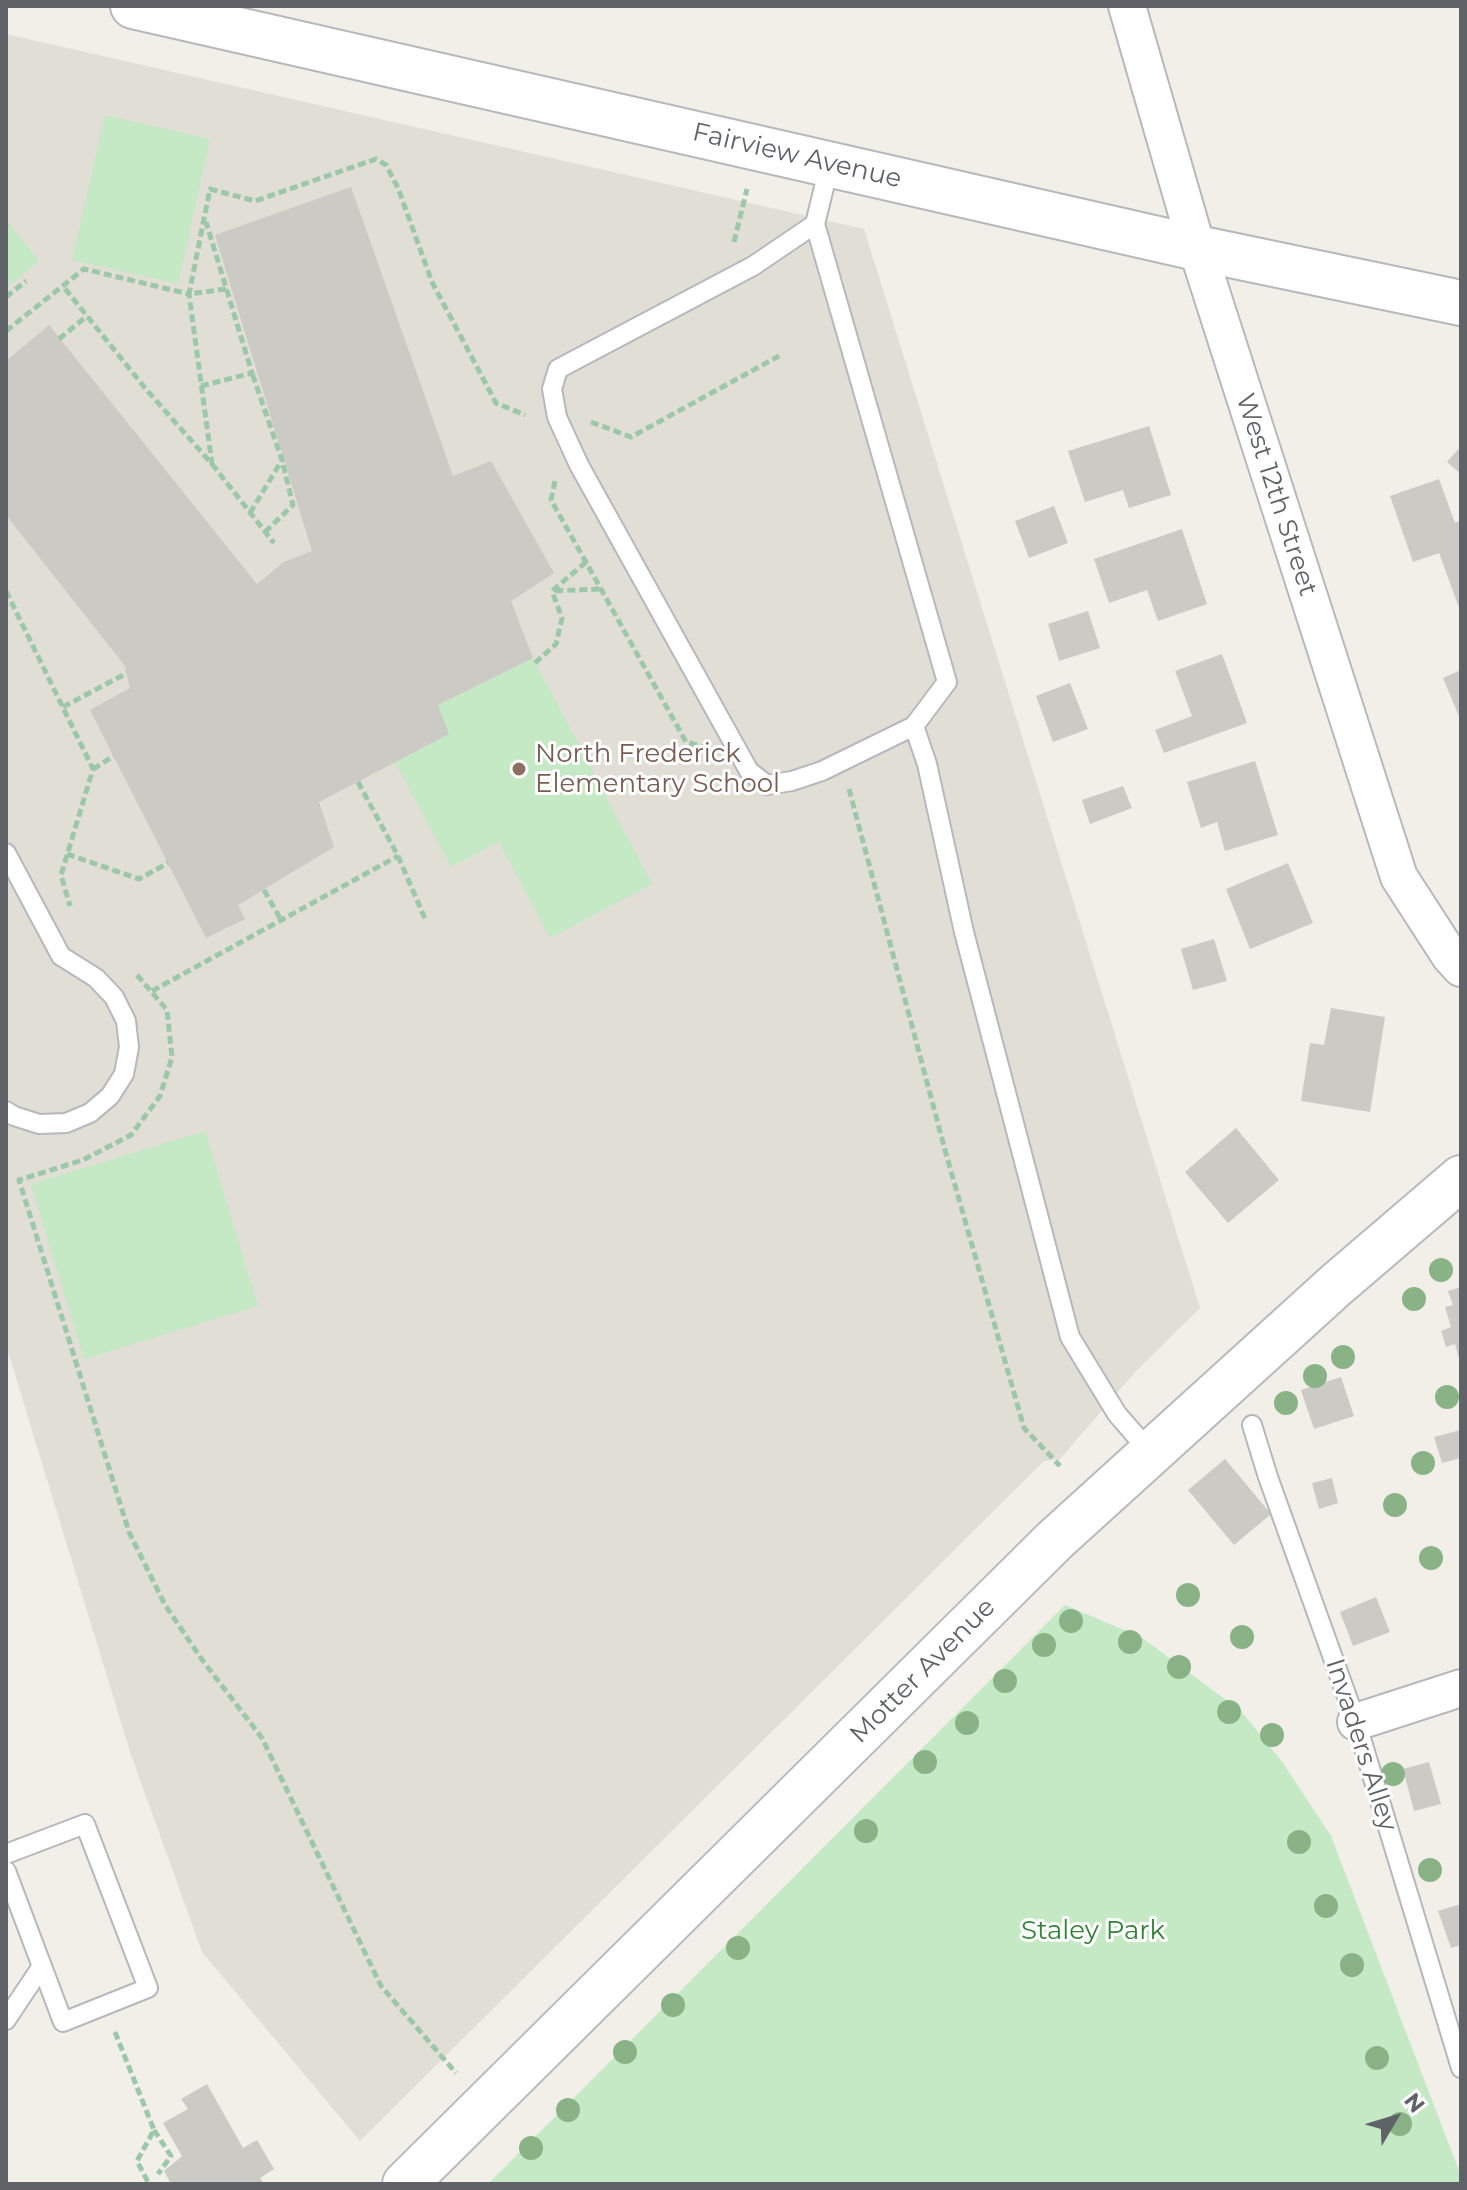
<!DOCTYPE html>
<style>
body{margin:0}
#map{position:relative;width:1467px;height:2190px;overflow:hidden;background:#f1efe8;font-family:Montserrat,sans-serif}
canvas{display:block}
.frame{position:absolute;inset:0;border:8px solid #5f6368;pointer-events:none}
.north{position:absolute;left:1355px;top:2078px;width:80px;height:80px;-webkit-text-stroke:6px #fff;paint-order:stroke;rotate:52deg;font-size:22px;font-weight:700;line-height:32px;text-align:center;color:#5f6368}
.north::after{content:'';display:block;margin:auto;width:28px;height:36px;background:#5f6368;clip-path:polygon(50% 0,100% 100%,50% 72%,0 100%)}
</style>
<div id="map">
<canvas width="1467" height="2190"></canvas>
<div class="frame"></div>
<div class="north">N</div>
</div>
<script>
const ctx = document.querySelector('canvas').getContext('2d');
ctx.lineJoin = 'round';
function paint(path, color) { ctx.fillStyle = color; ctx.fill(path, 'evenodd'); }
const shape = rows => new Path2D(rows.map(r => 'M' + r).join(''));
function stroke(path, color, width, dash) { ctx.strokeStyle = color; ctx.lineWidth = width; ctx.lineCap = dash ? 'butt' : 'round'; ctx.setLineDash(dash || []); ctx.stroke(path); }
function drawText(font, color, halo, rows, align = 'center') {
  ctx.font = font + ' Montserrat,sans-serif'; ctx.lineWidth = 6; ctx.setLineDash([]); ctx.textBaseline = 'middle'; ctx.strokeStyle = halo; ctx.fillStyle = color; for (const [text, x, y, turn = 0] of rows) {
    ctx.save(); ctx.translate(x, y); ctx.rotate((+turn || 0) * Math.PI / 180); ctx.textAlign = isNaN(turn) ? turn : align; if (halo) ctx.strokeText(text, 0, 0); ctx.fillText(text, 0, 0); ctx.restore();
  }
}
paint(shape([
 [6,34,864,229,1200,1308,1136,1371,1060,1459,1044,1461,360,2141,202,1952,130,1752,6,1345]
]), '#e1ded6');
paint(shape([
 [105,115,210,139,178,284,72,260],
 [6,220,39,261,6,288],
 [533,658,652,884,550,938,499,842,451,867,395,762,449,734,438,705],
 [205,1131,258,1306,84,1359,31,1184],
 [1065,1605,1141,1637,1241,1711,1283,1763,1331,1836,1461,2176,1461,2184,488,2184]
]), '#c5e8c5');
paint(shape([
 [351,187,453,476,491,461,554,573,511,601,533,658,438,705,449,734,319,802,334,847,238,905,245,919,206,938,90,710,130,688,125,666,6,515,6,361,49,325,257,584,284,562,312,551,215,235],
 [1149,426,1171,495,1129,508,1123,490,1085,502,1068,451],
 [1461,446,1461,474,1447,462],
 [1439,479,1455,523,1461,520,1461,613,1439,553,1413,562,1390,496],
 [1054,506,1068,543,1029,558,1015,521],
 [1182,529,1207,604,1158,621,1147,590,1109,603,1094,559],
 [1088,611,1100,648,1059,661,1048,624],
 [1222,654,1247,723,1164,753,1155,730,1192,716,1175,671],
 [1461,670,1461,721,1443,678],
 [1070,683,1088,729,1053,742,1036,696],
 [1255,761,1278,835,1225,851,1217,822,1201,828,1187,782],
 [1123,786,1132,808,1090,824,1082,800],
 [1288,863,1313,923,1250,949,1226,889],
 [1214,939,1227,981,1193,990,1181,949],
 [1331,1008,1385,1017,1370,1112,1301,1101,1310,1043,1324,1045],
 [1236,1128,1279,1180,1228,1223,1185,1172],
 [1461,1287,1461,1362,1460,1362,1455,1344,1446,1347,1441,1331,1451,1327,1445,1307,1453,1305,1448,1291],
 [1341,1377,1354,1416,1314,1429,1301,1390],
 [1461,1430,1461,1458,1442,1463,1434,1437],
 [1225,1459,1271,1514,1234,1545,1188,1490],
 [1332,1478,1338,1503,1319,1509,1312,1483],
 [1376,1597,1390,1632,1353,1646,1340,1612],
 [1429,1762,1441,1804,1414,1811,1403,1769],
 [1461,1904,1461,1945,1451,1948,1438,1911],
 [207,2084,243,2148,257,2140,274,2169,260,2178,264,2184,171,2184,164,2171,182,2156,163,2123,188,2109,181,2099]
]), '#cccac5');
const service = shape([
 [830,163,815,224,947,682,914,726,927,764,964,932,1070,1337,1117,1414,1150,1452],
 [815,224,753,266,558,369,552,389,557,417,579,465,749,771,767,785,792,781,822,771,914,726],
 [6,853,61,956,96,978,114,997,126,1021,129,1047,124,1074,110,1096,90,1113,66,1123,39,1124,14,1116,6,1111],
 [1252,1425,1268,1477,1356,1722,1461,2068],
 [6,1854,85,1824,148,1988,63,2022,6,1871],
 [6,2020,42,1966]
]);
const minor = shape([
 [1127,6,1197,248,1399,877,1450,956,1461,968],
 [1356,1722,1461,1688]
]);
const tertiary = shape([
 [133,6,1197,248,1461,303]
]);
const secondary = shape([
 [405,2184,1055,1540,1336,1285,1461,1178]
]);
stroke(service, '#b5b8bc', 22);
stroke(minor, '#b5b8bc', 40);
stroke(tertiary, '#b5b8bc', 48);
stroke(secondary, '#b6babf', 48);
stroke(shape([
 [734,242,747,189],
 [226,289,189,294,210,189,255,201,376,159,386,165,398,188,432,282,496,403,525,415],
 [6,297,26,281],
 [6,331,84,269,189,294,212,464,145,388,63,286],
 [59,339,87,316],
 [201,386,252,373,206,222],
 [591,422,631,437,779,356],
 [212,464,274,543],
 [555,481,551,500,601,589,686,742,703,747],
 [250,513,282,460,252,373],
 [265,532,293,505,282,460],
 [586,562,552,591,601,589],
 [6,591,93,769,61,875,70,906],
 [535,663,556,644,562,618,552,591],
 [63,707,127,673],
 [93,769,114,756],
 [358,782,398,856,426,921],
 [849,789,945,1150,1024,1428,1060,1466],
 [67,854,139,879,168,863],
 [264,890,281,920],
 [137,975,167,1010,172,1057,160,1096,131,1135,83,1160,19,1180,129,1532,165,1605,203,1661,262,1738,381,1986,456,2073],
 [152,991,398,856],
 [115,2032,154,2130,137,2161,149,2184],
 [154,2130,171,2156,158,2174]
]), '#9cc7a9', 5, [8, 4]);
stroke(service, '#fff', 18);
stroke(minor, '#fff', 36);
stroke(tertiary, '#fff', 44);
stroke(secondary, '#fff', 44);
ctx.fillStyle = '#89b387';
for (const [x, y] of [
 [1441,1270],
 [1414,1299],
 [1343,1357],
 [1315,1376],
 [1447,1397],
 [1286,1403],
 [1423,1463],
 [1395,1505],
 [1431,1558],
 [1188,1595],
 [1071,1621],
 [1242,1637],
 [1130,1642],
 [1044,1645],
 [1179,1667],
 [1005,1681],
 [1229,1712],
 [967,1723],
 [1272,1735],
 [925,1762],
 [1393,1774],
 [866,1831],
 [1299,1842],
 [1430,1870],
 [1326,1906],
 [738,1948],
 [1352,1965],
 [673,2005],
 [625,2052],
 [1377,2058],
 [568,2110],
 [1400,2124],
 [531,2148]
]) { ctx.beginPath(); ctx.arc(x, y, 12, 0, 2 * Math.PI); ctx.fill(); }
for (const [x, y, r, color] of [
 [519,769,8,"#8d6e63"]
]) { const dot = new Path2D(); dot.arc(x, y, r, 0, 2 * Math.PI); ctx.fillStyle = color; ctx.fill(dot); stroke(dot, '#fff', 3); }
drawText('26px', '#5f6368', '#fff', [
 ["Fairview Avenue",797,156,13],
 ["West 12th Street",1276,495,72],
 ["Motter Avenue",923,1671,-45],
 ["Invaders Alley",1361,1745,72]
]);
drawText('26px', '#785e54', '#fff', [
 ["North Frederick",535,754],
 ["Elementary School",535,784]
], 'left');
drawText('26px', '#348238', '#fff', [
 ["Staley Park",1093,1931]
]);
</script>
